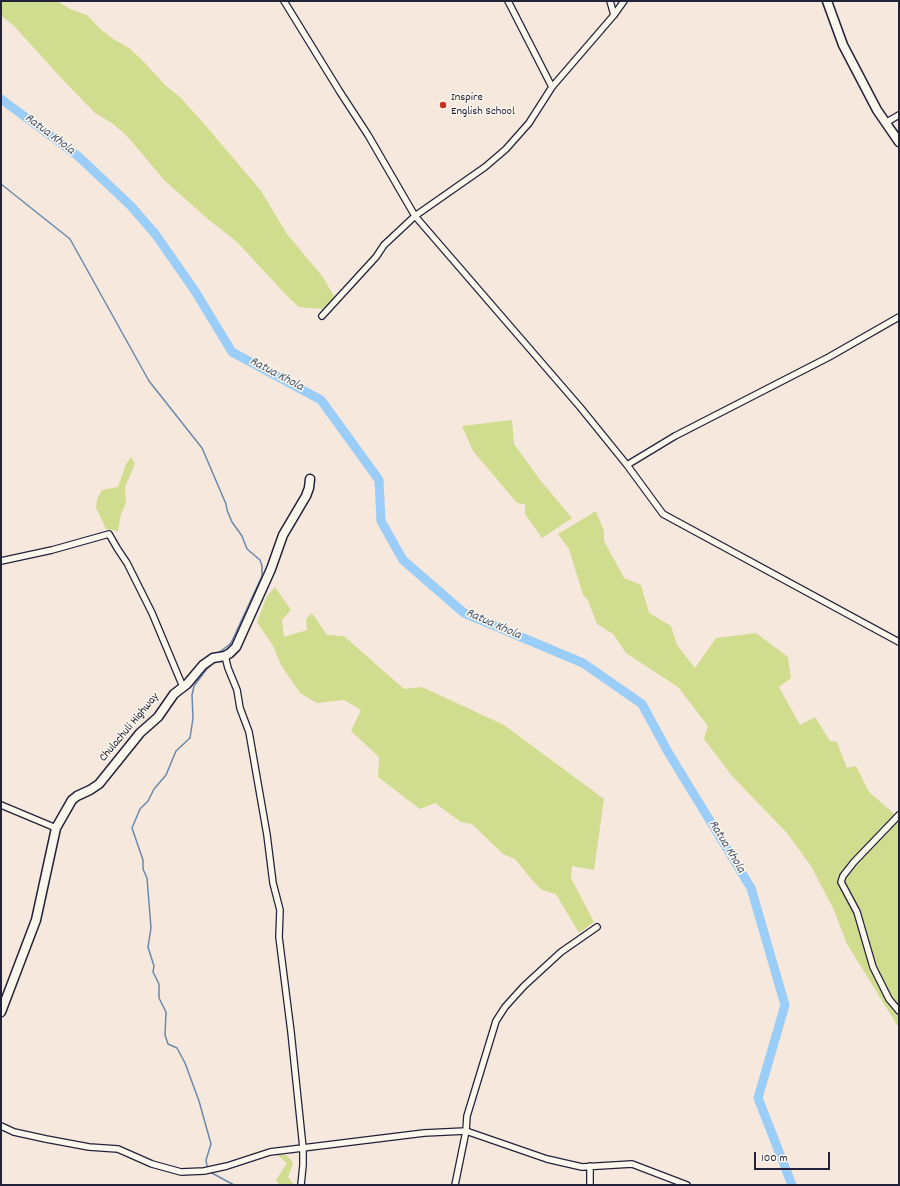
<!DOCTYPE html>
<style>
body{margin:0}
#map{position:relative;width:900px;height:1186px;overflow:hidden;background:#f6e8dc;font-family:Dekko,sans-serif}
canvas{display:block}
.frame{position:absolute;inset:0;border:2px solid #22223b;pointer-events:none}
.scale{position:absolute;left:754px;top:1152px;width:76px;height:18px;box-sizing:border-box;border:2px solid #22223b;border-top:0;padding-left:5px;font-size:12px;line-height:14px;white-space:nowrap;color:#22223b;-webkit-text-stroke:3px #fbf7ec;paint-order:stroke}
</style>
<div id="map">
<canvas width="900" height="1186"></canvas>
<div class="frame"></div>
<div class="scale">100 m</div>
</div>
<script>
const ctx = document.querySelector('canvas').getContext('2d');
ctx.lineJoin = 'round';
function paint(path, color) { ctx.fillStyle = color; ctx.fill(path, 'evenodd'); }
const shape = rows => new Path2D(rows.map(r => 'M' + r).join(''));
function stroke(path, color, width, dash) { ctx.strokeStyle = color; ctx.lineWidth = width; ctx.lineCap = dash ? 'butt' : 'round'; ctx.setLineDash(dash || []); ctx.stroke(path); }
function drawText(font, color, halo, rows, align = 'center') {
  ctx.font = font + ' Dekko,sans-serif'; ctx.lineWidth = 3; ctx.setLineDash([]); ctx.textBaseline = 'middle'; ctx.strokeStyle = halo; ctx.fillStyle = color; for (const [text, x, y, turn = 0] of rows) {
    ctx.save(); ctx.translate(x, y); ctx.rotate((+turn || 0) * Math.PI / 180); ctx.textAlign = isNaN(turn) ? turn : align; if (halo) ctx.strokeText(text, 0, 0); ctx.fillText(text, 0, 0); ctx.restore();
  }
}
paint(shape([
 [1,1,57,1,70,9,87,15,99,28,113,39,129,48,142,60,166,86,180,97,206,126,261,191,287,234,322,276,334,296,330,304,322,309,299,307,289,298,236,241,209,220,165,181,127,136,112,123,95,113,63,80,15,27,1,15],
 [512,420,514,444,540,480,572,518,542,538,525,514,525,504,517,503,473,451,462,426],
 [131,457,135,464,125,487,126,503,121,514,118,531,106,529,96,508,97,499,102,490,118,487,126,464],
 [596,511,604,531,604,541,624,578,641,585,649,613,671,626,677,645,695,668,716,638,756,633,788,657,791,678,779,687,800,725,815,717,830,741,837,742,847,768,856,766,869,792,899,818,899,1028,847,944,834,910,811,866,787,833,732,776,704,739,708,726,678,687,626,653,613,634,597,624,588,600,583,595,569,549,558,534],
 [275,587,291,610,282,620,284,637,307,630,306,619,312,613,327,635,344,636,404,689,422,687,504,725,604,799,594,870,572,866,571,878,594,922,579,933,556,894,542,890,533,881,515,859,503,854,472,824,461,822,435,803,420,809,378,777,379,757,351,731,361,710,344,700,317,703,300,693,281,665,273,646,257,622,267,596],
 [276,1154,286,1155,292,1161,293,1164,288,1177,294,1185,280,1185,276,1180,287,1163]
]), '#d0dc8e');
stroke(shape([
 [1,184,70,239,149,381,202,448,226,504,227,510,232,522,242,536,247,549,260,560,262,566,262,576,232,641,230,644,217,654],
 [207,1166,206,1160,211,1144,199,1101,185,1063,177,1048,168,1044,165,1035,166,1012,159,998,159,984,153,972,154,966,148,947,151,928,147,878,143,869,143,860,132,828,140,809,148,801,154,789,166,775,176,751,190,738,193,718,192,695,194,686,206,670,214,662],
 [210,1172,234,1185]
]), '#6a89ac', 1.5);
stroke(shape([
 [1,99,78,156,131,206,156,235,195,291,232,352,321,400,379,480,381,521,403,560,464,613,583,663,642,704,668,752,751,888,785,1005,758,1098,792,1185]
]), '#9acdf7', 9);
const street = shape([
 [284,1,340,92,368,135,415,216,580,407,627,465,663,514,899,642],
 [508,1,552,87],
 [610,1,614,15],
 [887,122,899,115],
 [322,316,376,257,384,245,415,216,485,167,506,149,529,123,552,87,614,15,624,1],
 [627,465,675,436,829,357,899,317],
 [1,561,52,550,109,534,117,548,127,563,152,613,183,687],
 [225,656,228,668,237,690,240,708,249,732,267,835,273,883,280,910,279,937,291,1032,303,1148,303,1165,301,1185],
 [1,805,56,828],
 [899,815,854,862,843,876,841,882,857,912,873,967,889,999,899,1011],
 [1,1126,14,1132,46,1139,89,1147,118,1149,152,1164,181,1172,204,1171,227,1166,270,1152,424,1133,466,1131,547,1159,582,1167,632,1164,687,1185],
 [590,1166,590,1185],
 [455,1185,466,1131,467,1116,496,1021,505,1007,524,986,561,952,597,927]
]);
const secondary = shape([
 [827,1,843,45,877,110,899,142],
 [1,1012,36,920,56,828,72,800,77,796,90,790,99,784,140,733,158,717,174,694,187,684,203,665,213,658,225,656,230,653,236,647,271,569,283,535,306,496,309,488,310,479]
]);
stroke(street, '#22223b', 8);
stroke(secondary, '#22223b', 11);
stroke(street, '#fbf7ec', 5.5);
stroke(secondary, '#fbf7ec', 8);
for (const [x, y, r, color] of [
 [443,105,4,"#c8321e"]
]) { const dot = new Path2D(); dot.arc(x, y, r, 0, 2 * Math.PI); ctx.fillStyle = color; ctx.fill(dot); stroke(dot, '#fbf7ec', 1.5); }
drawText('12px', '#22223b', '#fbf7ec', [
 ["Inspire",451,98],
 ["English School",451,112]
], 'left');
drawText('12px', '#22223b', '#fbf7ec', [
 ["Chulachuli Highway",130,728,-50]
]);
drawText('italic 13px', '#465573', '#fbf7ec', [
 ["Ratua Khola",49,135,37],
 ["Ratua Khola",276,375,28],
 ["Ratua Khola",493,625,24],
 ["Ratua Khola",726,847,59]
]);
</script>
